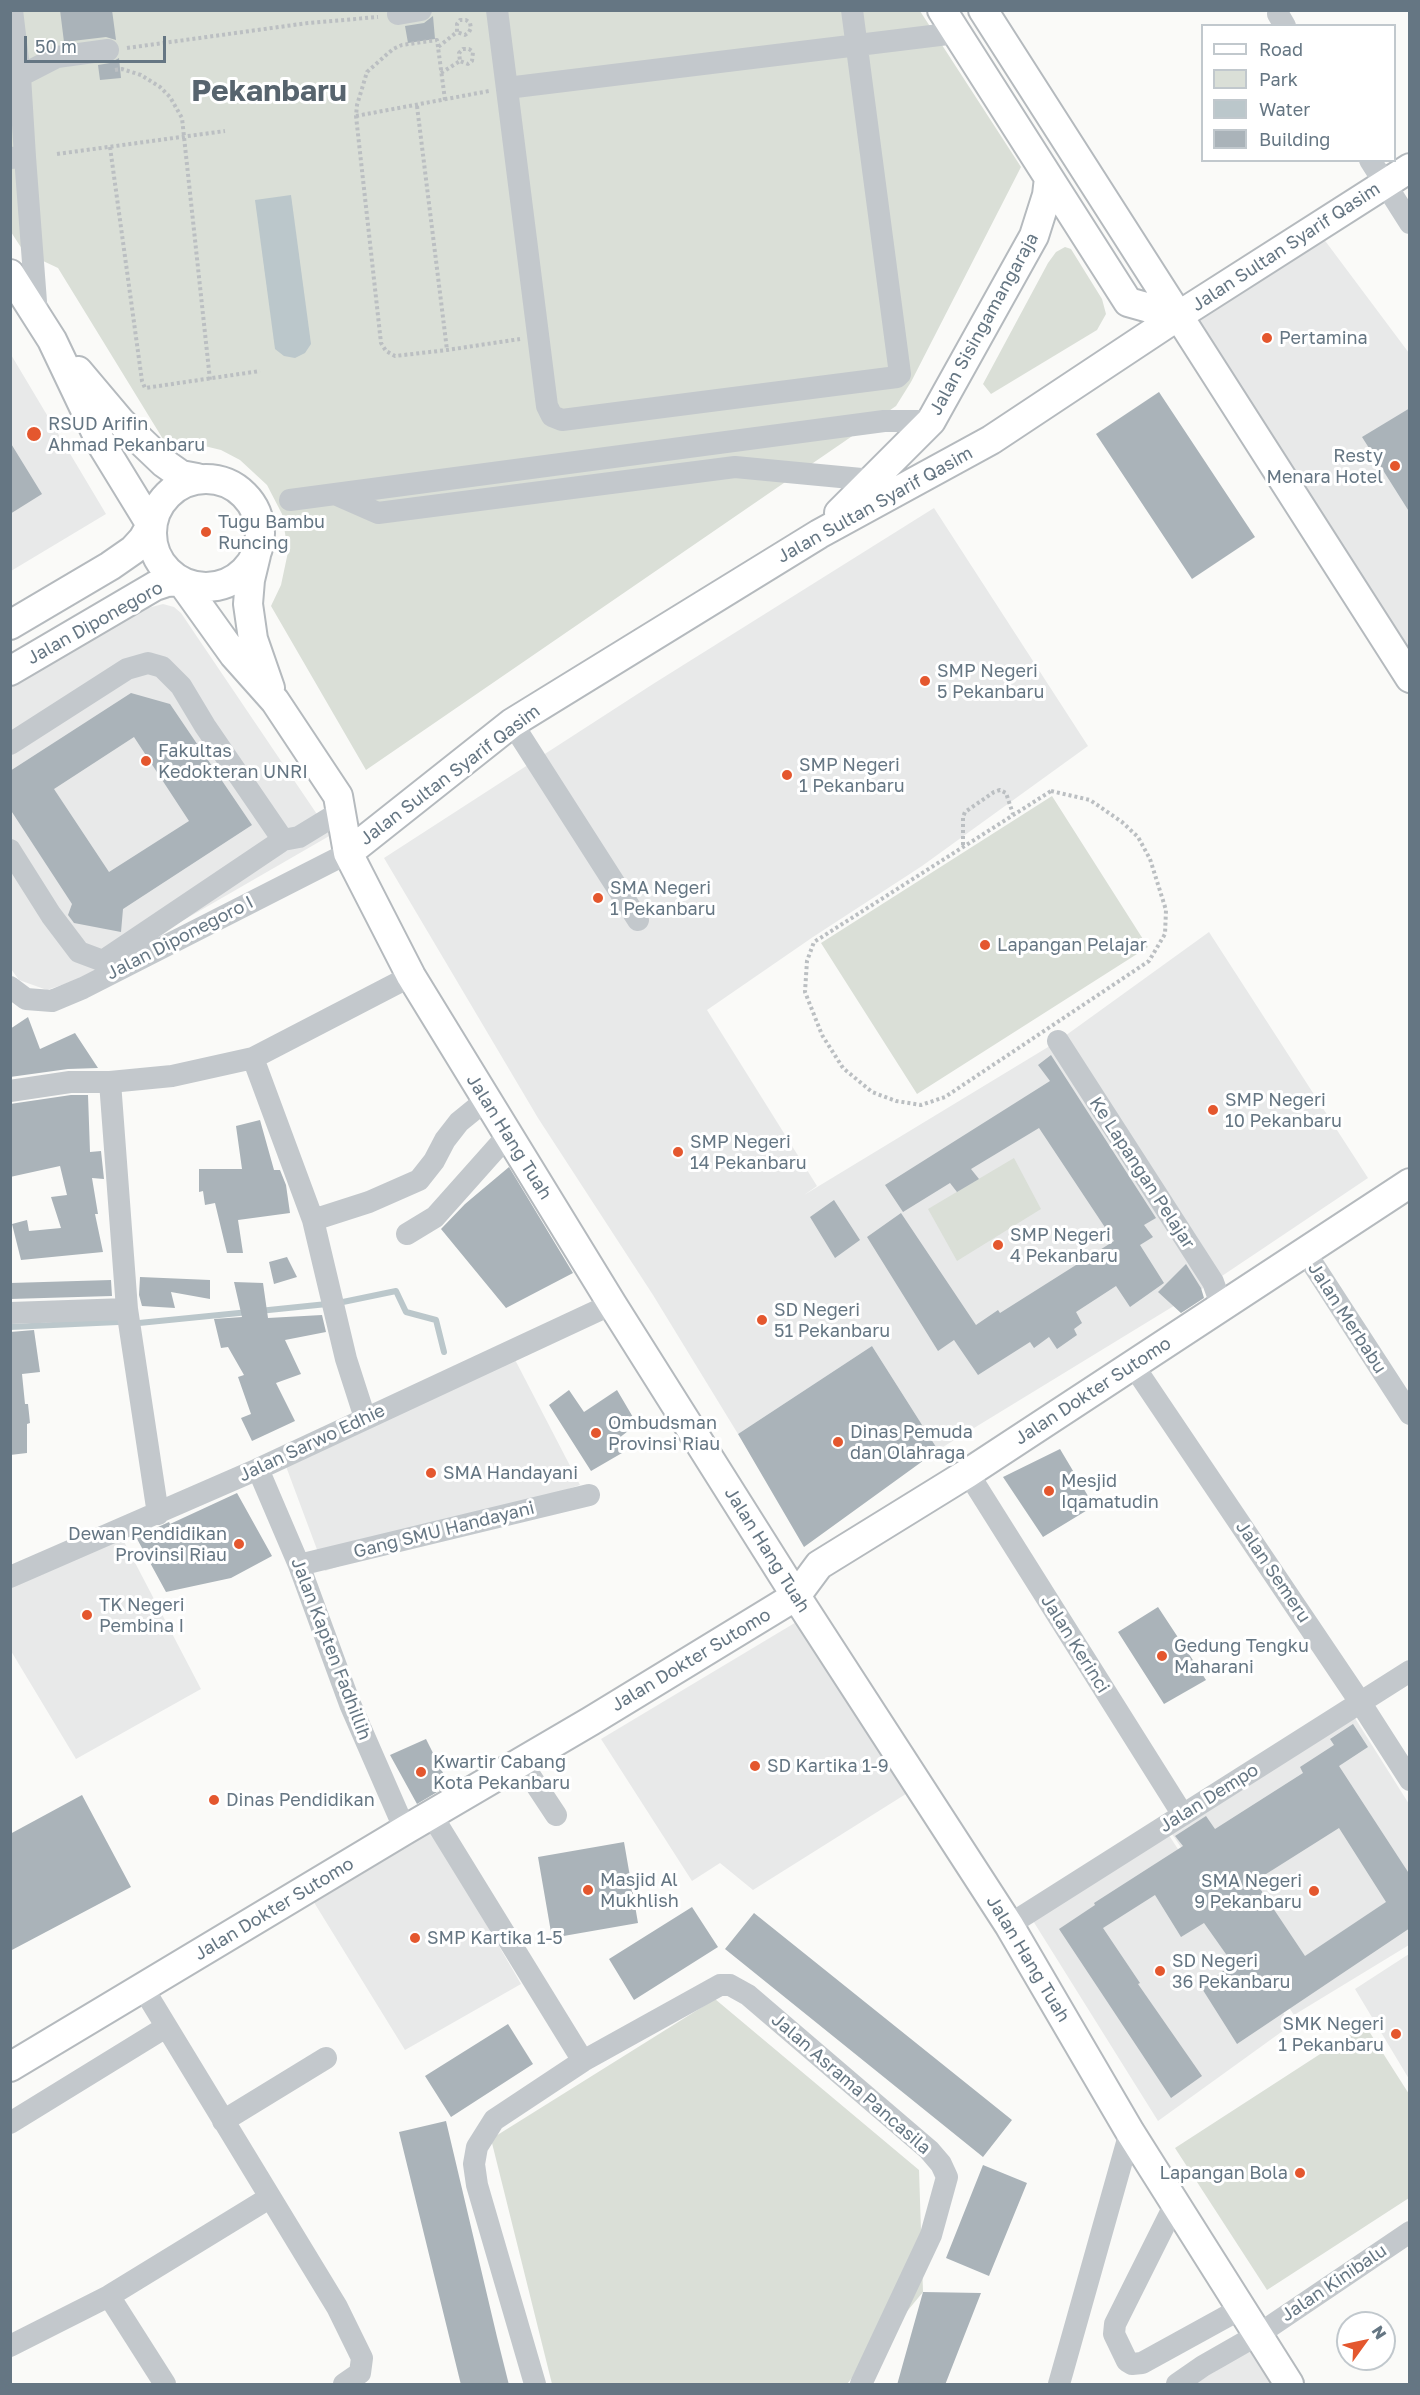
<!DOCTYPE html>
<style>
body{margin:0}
#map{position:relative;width:1420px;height:2395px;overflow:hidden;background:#fafaf8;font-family:"Golos Text",sans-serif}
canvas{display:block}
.frame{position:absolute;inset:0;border:12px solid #657683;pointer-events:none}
.legend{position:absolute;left:1201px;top:24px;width:195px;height:138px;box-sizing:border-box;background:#fff;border:2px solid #c1c8cd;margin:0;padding:8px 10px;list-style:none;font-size:18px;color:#657683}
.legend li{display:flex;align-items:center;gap:12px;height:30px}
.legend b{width:30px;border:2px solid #c1c8cd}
.north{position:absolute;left:1336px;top:2311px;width:60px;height:60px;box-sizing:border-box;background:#fff;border:2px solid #c1c8cd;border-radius:50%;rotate:57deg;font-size:16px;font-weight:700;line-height:24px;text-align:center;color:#657683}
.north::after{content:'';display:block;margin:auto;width:21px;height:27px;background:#e4572e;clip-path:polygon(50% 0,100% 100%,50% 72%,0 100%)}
.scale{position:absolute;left:24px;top:36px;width:142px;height:27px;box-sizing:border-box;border:3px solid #657683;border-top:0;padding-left:8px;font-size:18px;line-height:21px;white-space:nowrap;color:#657683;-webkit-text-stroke:4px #fff;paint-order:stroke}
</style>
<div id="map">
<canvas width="1420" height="2395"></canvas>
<div class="frame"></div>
<ul class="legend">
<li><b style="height:8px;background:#fff"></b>Road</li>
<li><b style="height:16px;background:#dadfd7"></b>Park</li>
<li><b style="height:16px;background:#bbc7cb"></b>Water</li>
<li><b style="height:16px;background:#aab3b9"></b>Building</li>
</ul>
<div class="north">N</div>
<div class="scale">50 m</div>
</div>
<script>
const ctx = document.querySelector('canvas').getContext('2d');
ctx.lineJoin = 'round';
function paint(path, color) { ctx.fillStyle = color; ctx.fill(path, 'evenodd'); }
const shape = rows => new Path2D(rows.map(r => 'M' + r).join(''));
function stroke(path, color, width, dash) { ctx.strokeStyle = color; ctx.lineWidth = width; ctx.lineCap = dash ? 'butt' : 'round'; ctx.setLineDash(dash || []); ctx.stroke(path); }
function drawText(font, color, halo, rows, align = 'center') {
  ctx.font = font + ' "Golos Text",sans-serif'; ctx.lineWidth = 6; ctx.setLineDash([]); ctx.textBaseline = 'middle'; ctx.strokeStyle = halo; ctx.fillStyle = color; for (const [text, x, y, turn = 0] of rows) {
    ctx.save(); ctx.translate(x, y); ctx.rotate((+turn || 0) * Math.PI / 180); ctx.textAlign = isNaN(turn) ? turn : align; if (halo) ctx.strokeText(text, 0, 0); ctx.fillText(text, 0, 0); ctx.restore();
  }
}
paint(shape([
 [1323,238,1409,353,1409,652,1199,320],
 [10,353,106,514,11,571,10,571],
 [934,508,1088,746,922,866,813,937,707,1010,817,1186,804,1195,1058,1041,1209,932,1368,1178,1213,1282,938,1450,872,1346,738,1434,653,1295,538,1118,384,858,653,684],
 [163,604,174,607,181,613,331,835,85,977,47,990,19,980,11,969,11,687,148,608],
 [511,1352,580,1485,325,1571,284,1461],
 [119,1532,201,1689,76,1759,11,1651,11,1579],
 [798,1621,909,1792,753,1890,720,1863,692,1881,601,1739],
 [1353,1715,1409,1804,1409,1945,1294,2015,1170,1831],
 [428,1824,521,1984,405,2050,307,1891],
 [1165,1829,1291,2025,1158,2121,1030,1916],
 [1409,1954,1409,2079,1355,1989],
 [1254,2347,1276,2384,1195,2384]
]), '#e8e9e9');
paint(shape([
 [10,11,920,11,1021,167,911,382,896,406,366,770,271,606,281,585,288,552,282,514,267,485,240,460,221,450,192,443,166,444,58,268,24,252,11,232],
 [1065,247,1071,249,1102,299,1106,314,1097,330,991,394,983,384,1048,263,1056,252],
 [1052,796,1148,947,917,1094,821,943],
 [1014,1158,1041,1209,957,1261,928,1209],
 [715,1999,919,2170,923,2292,847,2384,552,2384,491,2139],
 [1365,2025,1409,2094,1409,2198,1267,2290,1175,2148]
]), '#dadfd7');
paint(shape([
 [291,195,311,344,305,353,295,358,284,356,275,349,255,200]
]), '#bbc7cb');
stroke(shape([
 [338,1303,396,1291,406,1312,436,1320,444,1352],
 [259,1311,327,1304],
 [139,1323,249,1312],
 [10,1327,118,1322]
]), '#bbc7cb', 6);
paint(shape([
 [60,10,112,10,116,40,106,37,64,42],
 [433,16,435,39,408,43,405,26,424,23],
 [119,58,121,78,100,80,98,65,110,63],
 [1159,392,1255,537,1192,579,1096,434],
 [1410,408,1410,513,1362,437],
 [10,442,42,494,10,514],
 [131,693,170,704,252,825,123,909,121,932,74,923,68,915,72,904,10,809,10,771],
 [134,737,189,821,109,872,54,789],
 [28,1017,40,1049,75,1033,98,1068,68,1069,10,1077,10,1029],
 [1051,1055,1156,1218,1144,1225,1153,1237,1140,1245,1164,1283,1130,1307,1116,1286,1076,1312,1082,1323,1074,1329,1077,1335,1057,1349,1049,1337,1034,1348,1030,1342,978,1375,954,1340,938,1351,867,1237,901,1213,976,1325,998,1310,1000,1313,1114,1241,1039,1128,971,1169,979,1179,957,1192,950,1183,903,1212,885,1185,1050,1081,1038,1065],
 [71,1095,88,1095,90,1152,101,1151,104,1179,92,1178,98,1214,95,1214,103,1252,21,1260,12,1224,27,1220,29,1231,61,1228,51,1197,67,1195,60,1166,10,1177,10,1104],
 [260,1120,274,1170,280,1170,286,1185,290,1213,238,1220,243,1253,227,1253,215,1203,205,1205,203,1191,199,1192,199,1169,242,1169,236,1126],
 [509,1167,573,1273,506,1308,441,1229,465,1204],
 [834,1200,860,1240,835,1258,810,1217],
 [287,1257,297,1277,274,1284,269,1262],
 [1186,1264,1201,1288,1204,1298,1181,1313,1158,1292],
 [140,1277,210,1280,210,1299,171,1292,175,1308,142,1306,139,1295],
 [111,1280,112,1296,10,1299,10,1283],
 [234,1282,263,1283,268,1318,322,1315,326,1332,285,1340,301,1374,276,1383,295,1421,252,1441,241,1418,251,1414,238,1377,244,1375,228,1347,221,1348,214,1319,242,1317],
 [34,1330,40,1372,22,1374,25,1404,28,1404,30,1423,27,1424,27,1453,10,1455,10,1332],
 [872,1346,938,1450,804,1547,738,1434],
 [569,1390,584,1412,617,1390,637,1424,614,1442,622,1453,591,1471,549,1405],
 [1060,1449,1094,1506,1043,1537,1003,1477],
 [237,1493,272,1556,231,1578,166,1592,136,1537,169,1522,170,1524],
 [1158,1607,1206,1680,1164,1704,1118,1632],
 [1353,1724,1368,1747,1339,1766,1410,1875,1410,1928,1237,2044,1201,1987,1233,1964,1204,1923,1181,1937,1155,1895,1103,1928,1140,1983,1138,1984,1202,2076,1171,2098,1059,1929,1095,1905,1094,1903,1183,1846,1175,1836,1206,1816,1215,1829,1303,1773,1300,1767,1334,1745,1330,1739],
 [1339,1828,1386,1902,1305,1956,1255,1881],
 [426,1739,449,1785,417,1804,390,1755],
 [82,1795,131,1887,10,1951,10,1834],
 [624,1842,638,1923,552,1938,538,1857],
 [692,1907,718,1947,634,2000,609,1959],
 [754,1913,1012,2120,983,2157,725,1949],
 [508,2024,533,2064,451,2117,425,2076],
 [446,2121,497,2337,509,2385,461,2385,399,2132],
 [983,2165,1027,2183,989,2276,946,2258],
 [923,2292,981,2293,945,2385,897,2385]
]), '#aab3b9');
const major = shape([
 [983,10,1410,678],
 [1049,178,1128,302,1178,316],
 [10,274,52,340,102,445,151,525],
 [78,371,121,422,164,463,181,475,197,478],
 '152 533a54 54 0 1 1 108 0a54 54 0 1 1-108 0Z',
 [839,513,931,421,1034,236,1047,195,1049,178,942,10],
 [256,555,250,580,248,604,253,639,270,688],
 [181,581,234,655,275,701,338,796,348,853,411,976,612,1304,796,1596,1009,1925,1130,2132,1289,2384],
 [10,625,110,566,133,550,143,539,151,525],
 [10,671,155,586,167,582,181,581],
 [348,853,512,723,819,534,991,440,1178,316,1410,168],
 [10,2067,405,1830,591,1721,796,1596,819,1565,968,1473,1410,1183]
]);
stroke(major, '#b5babe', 32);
stroke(shape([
 [438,47,437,40,402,45,393,49,367,72,357,105,356,116,381,343,386,351,395,356,447,350,520,339],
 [127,48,308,23,378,17],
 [115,70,122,69,141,75,160,87,170,97,182,118,210,380],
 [441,73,460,61,459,53,463,49,469,49,473,52,472,61,468,64,460,61],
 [445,100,438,47,457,32,457,24,460,20,466,20,470,23,471,28,469,32,465,35,457,32],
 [417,106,447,350],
 [356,116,489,91],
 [110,147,142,381,145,388,260,371],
 [57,154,225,131],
 [1051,791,1090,800,1122,822,1138,837,1150,859,1166,910,1165,934,1149,961,945,1097,921,1105,896,1101,872,1092,843,1068,822,1035,805,992,807,961,814,942,1051,791],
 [963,845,963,817,965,812,994,792,1000,790,1006,793,1013,814]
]), '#bbbfc2', 4, [3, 3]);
stroke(shape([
 [12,10,20,76],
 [497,10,547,406,552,416,562,420,897,377,900,374,852,10],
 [398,14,421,10],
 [1278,14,1285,26],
 [507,88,956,33],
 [25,157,20,76,57,57,108,50],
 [10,158,25,157,37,315],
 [1370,160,1410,223],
 [337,495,378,513,735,467,872,480],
 [290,500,884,421,931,421],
 [512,723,638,920],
 [10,744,127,669,148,663,162,667,181,686,205,726,283,840],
 [10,850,51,915,79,952,103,961,283,840,299,837,340,812],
 [10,987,26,999,52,1001,83,988,348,853],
 [1058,1041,1213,1282,1222,1307],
 [253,1058,313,1220,346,1359,365,1418],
 [110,1082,127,1309,158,1514],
 [10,1091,70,1082,110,1082,172,1076,253,1058,411,976],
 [313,1220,369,1202,419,1180,434,1161,445,1140,459,1122,486,1100],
 [407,1234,435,1217,508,1135],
 [1305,1252,1410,1414],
 [10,1313,127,1309],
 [1133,1365,1360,1702,1410,1780],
 [258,1469,299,1565,350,1704,405,1830],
 [968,1473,1183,1815],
 [299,1565,589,1495],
 [10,1577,258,1469,612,1304],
 [521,1762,556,1815],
 [431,1814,583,2061],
 [1009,1925,1410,1671],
 [143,1988,337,2307,362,2358,360,2373,344,2384],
 [223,2121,326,2058],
 [10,2123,166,2027],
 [1175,2204,1115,2324,1114,2334,1127,2361,1132,2364,1142,2363,1242,2308],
 [109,2296,165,2384],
 [10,2346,109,2296,269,2198],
 [535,2384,477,2185,474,2164,477,2147,494,2120,583,2061,720,1985,730,1985,748,1995,929,2150,941,2164,947,2177,931,2235,861,2384],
 [1059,2384,1130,2132],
 [1177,2384,1203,2366,1259,2334,1410,2232]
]), '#c3c8cc', 22);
stroke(major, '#fff', 28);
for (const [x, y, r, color] of [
 [1267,338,6,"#e4572e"],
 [34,434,8,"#e4572e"],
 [1395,466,6,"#e4572e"],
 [206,532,6,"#e4572e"],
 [925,681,6,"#e4572e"],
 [146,761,6,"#e4572e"],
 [787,775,6,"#e4572e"],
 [598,898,6,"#e4572e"],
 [985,945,6,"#e4572e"],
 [1213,1110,6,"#e4572e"],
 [678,1152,6,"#e4572e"],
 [998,1245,6,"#e4572e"],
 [762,1320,6,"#e4572e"],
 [596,1433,6,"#e4572e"],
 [838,1442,6,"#e4572e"],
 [431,1473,6,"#e4572e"],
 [1049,1491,6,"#e4572e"],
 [239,1544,6,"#e4572e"],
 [87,1615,6,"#e4572e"],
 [1162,1656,6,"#e4572e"],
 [755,1766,6,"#e4572e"],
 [421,1772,6,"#e4572e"],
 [214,1800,6,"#e4572e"],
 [588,1890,6,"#e4572e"],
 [1314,1891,6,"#e4572e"],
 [415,1938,6,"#e4572e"],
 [1160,1971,6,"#e4572e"],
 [1396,2034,6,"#e4572e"],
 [1300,2173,6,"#e4572e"]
]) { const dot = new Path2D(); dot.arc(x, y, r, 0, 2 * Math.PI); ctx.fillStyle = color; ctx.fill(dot); stroke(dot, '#fff', 2); }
drawText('18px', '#657683', '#fff', [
 ["Jalan Sultan Syarif Qasim",1286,247,-33],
 ["Jalan Sisingamangaraja",984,324,-61],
 ["Jalan Sultan Syarif Qasim",875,505,-29],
 ["Jalan Diponegoro",95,623,-29],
 ["Jalan Sultan Syarif Qasim",450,775,-37],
 ["Jalan Diponegoro I",180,938,-27],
 ["Jalan Hang Tuah",509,1137,58],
 ["Ke Lapangan Pelajar",1142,1173,57],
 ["Jalan Merbabu",1347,1318,57],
 ["Jalan Dokter Sutomo",1093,1391,-33],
 ["Jalan Sarwo Edhie",312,1443,-25],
 ["Gang SMU Handayani",444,1530,-14],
 ["Jalan Hang Tuah",767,1550,58],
 ["Jalan Semeru",1273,1572,56],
 ["Jalan Kerinci",1075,1644,58],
 ["Jalan Kapten Fadhillih",331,1649,69],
 ["Jalan Dokter Sutomo",691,1660,-31],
 ["Jalan Dempo",1209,1798,-32],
 ["Jalan Dokter Sutomo",274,1909,-31],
 ["Jalan Hang Tuah",1028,1959,59],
 ["Jalan Asrama Pancasila",851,2084,41],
 ["Jalan Kinibalu",1334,2283,-34]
]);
drawText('18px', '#657683', '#fff', [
 ["Pertamina",1279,338],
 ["RSUD Arifin",48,424],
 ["Ahmad Pekanbaru",48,445],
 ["Resty",1383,456,"right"],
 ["Menara Hotel",1383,477,"right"],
 ["Tugu Bambu",218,522],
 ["Runcing",218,543],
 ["SMP Negeri",937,671],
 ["5 Pekanbaru",937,692],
 ["Fakultas",158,751],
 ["Kedokteran UNRI",158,772],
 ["SMP Negeri",799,765],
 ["1 Pekanbaru",799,786],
 ["SMA Negeri",610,888],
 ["1 Pekanbaru",610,909],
 ["Lapangan Pelajar",997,945],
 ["SMP Negeri",1225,1100],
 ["10 Pekanbaru",1225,1121],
 ["SMP Negeri",690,1142],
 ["14 Pekanbaru",690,1163],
 ["SMP Negeri",1010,1235],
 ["4 Pekanbaru",1010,1256],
 ["SD Negeri",774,1310],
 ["51 Pekanbaru",774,1331],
 ["Ombudsman",608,1423],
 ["Provinsi Riau",608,1444],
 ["Dinas Pemuda",850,1432],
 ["dan Olahraga",850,1453],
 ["SMA Handayani",443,1473],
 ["Mesjid",1061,1481],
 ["Iqamatudin",1061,1502],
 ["Dewan Pendidikan",227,1534,"right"],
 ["Provinsi Riau",227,1555,"right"],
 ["TK Negeri",99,1605],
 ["Pembina I",99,1626],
 ["Gedung Tengku",1174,1646],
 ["Maharani",1174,1667],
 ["Kwartir Cabang",433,1762],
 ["Kota Pekanbaru",433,1783],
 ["SD Kartika 1-9",767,1766],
 ["Dinas Pendidikan",226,1800],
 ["Masjid Al",600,1880],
 ["Mukhlish",600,1901],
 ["SMA Negeri",1302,1881,"right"],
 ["9 Pekanbaru",1302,1902,"right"],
 ["SMP Kartika 1-5",427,1938],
 ["SD Negeri",1172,1961],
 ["36 Pekanbaru",1172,1982],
 ["SMK Negeri",1384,2024,"right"],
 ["1 Pekanbaru",1384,2045,"right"],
 ["Lapangan Bola",1288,2173,"right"]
], 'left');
drawText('bold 30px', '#57646e', '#fff', [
 ["Pekanbaru",269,91]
]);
</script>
